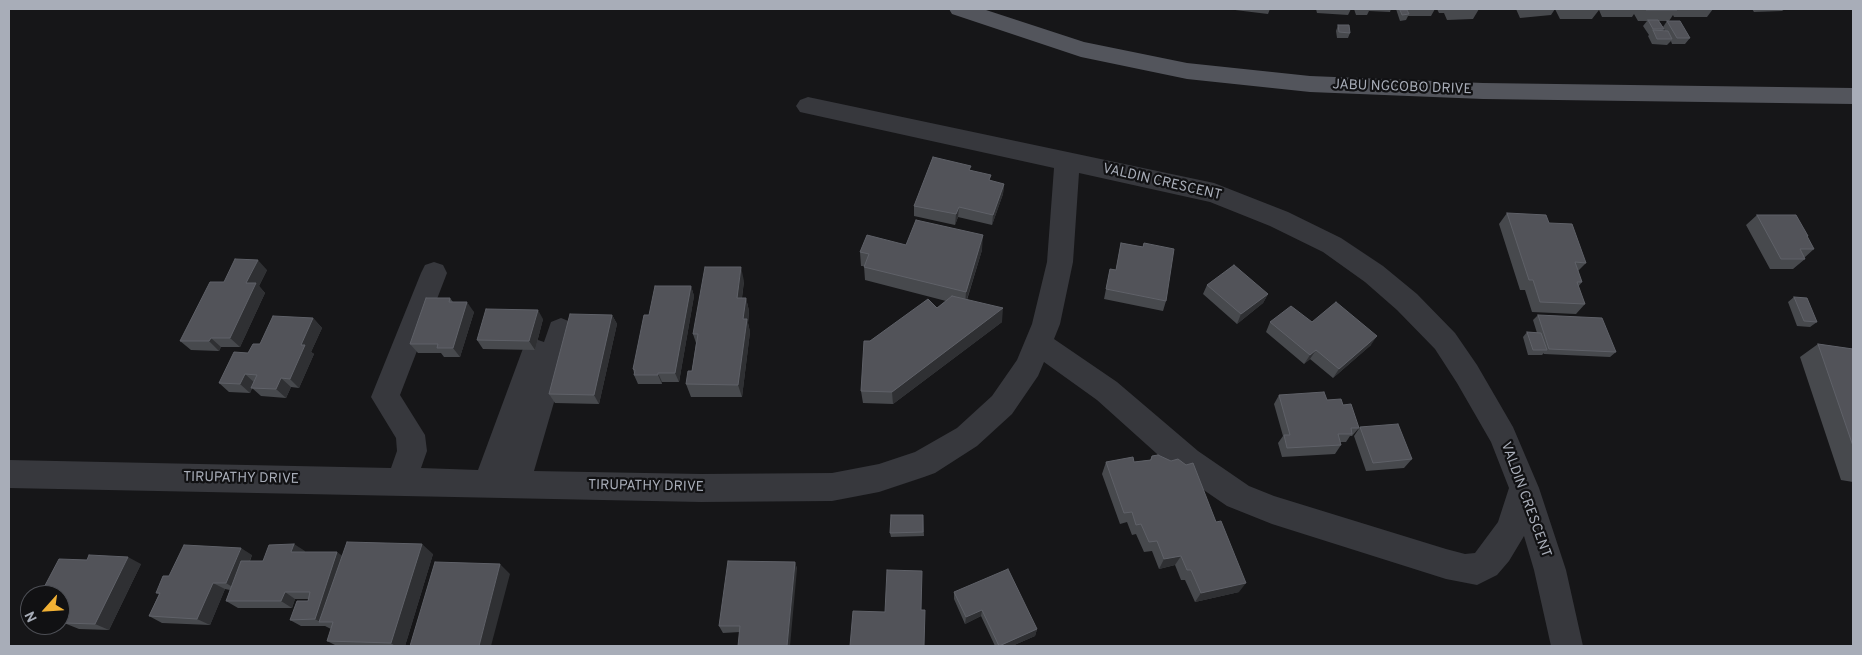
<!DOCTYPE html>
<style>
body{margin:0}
#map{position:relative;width:1862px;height:655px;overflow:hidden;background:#161618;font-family:Overpass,sans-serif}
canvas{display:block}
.frame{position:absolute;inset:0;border:10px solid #a8adb8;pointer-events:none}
.north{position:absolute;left:20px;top:585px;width:50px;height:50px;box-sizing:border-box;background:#111113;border:1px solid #4d4f55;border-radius:50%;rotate:244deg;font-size:14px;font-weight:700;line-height:20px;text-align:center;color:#a8adb8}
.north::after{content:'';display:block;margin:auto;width:18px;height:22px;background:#f2b134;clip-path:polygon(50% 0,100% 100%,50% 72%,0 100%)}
</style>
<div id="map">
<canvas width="1862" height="655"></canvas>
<div class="frame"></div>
<div class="north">N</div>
</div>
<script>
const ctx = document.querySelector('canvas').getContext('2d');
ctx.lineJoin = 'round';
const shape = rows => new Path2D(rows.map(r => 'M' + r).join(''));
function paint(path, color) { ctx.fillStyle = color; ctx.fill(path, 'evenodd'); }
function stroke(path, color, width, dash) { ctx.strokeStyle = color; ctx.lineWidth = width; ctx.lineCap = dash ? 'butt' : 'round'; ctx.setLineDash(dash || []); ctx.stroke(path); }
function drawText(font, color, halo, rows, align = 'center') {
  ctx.font = font + ' Overpass,sans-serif'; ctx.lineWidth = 4.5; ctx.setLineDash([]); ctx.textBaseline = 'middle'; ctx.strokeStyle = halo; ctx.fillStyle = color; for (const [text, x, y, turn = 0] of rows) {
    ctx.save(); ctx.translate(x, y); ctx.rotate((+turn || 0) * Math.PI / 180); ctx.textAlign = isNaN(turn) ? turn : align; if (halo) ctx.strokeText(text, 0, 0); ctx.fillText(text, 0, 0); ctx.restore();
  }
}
paint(shape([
 [808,97,1214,183,1288,212,1341,238,1383,266,1417,294,1455,333,1477,365,1513,427,1539,488,1566,570,1583,646,1551,646,1534,570,1524,536,1509,561,1497,575,1477,585,1446,579,1272,524,1227,506,1176,471,1097,400,1044,362,1038,376,1012,414,977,446,935,473,924,477,879,492,832,501,701,502,9,488,9,460,391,468,397,451,396,438,371,397,421,273,425,265,434,262,443,265,447,273,400,395,425,435,427,451,421,468,478,470,525,343,535,339,544,342,551,322,561,318,571,322,575,330,534,471,701,474,832,473,879,464,915,452,957,428,992,396,1017,360,1032,324,1047,262,1054,168,800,112,796,106,800,100,808,97],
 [1079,173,1210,202,1270,226,1323,252,1365,282,1397,310,1435,349,1457,383,1491,442,1509,488,1498,522,1475,553,1465,554,1446,549,1274,496,1249,486,1198,451,1117,382,1054,339,1060,324,1073,262,1079,173]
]), '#37383d');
paint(shape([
 [949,9,983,9,1084,42,1187,63,1310,76,1483,83,1853,88,1853,104,1483,99,1310,92,1187,79,1081,57,952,14,949,9]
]), '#53555c');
paint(shape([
 [1235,9,1270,9,1268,14,1235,10],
 [1316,9,1351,9,1348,15,1317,13],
 [1354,9,1391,9,1390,12,1369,11,1367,15,1356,15],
 [1396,9,1435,9,1431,16,1408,16,1406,20,1400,21],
 [1437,9,1479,9,1473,19,1447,20,1444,13,1439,13],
 [1516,9,1555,9,1551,15,1520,18],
 [1555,9,1713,9,1707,17,1674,17,1673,15,1669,21,1690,38,1685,44,1672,44,1671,41,1667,45,1652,44,1648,36,1649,35,1643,26,1647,21,1638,21,1634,14,1632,17,1602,17,1599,10,1592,19,1560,19],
 [1659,21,1667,21,1663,27,1665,31,1662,31,1664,29],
 [1752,9,1785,9,1782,11,1754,12],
 [1338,25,1350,33,1348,38,1337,38,1336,31],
 [971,170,990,181,1004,184,1003,194,992,225,958,217,955,225,914,216,914,206],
 [1507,213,1549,223,1586,263,1578,271,1582,282,1578,287,1585,304,1576,314,1532,312,1525,290,1520,290,1499,224],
 [1757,215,1808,236,1807,237,1814,249,1804,258,1805,259,1793,269,1770,269,1746,225],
 [1121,243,1143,247,1144,243,1166,301,1163,311,1104,299,1110,269,1116,270],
 [982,250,967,300,1002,322,893,404,863,403,861,391,870,341,937,308,946,301,865,280,864,266,861,266,860,252],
 [267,270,259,286,265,293,240,347,221,347,219,351,191,350,180,341,224,282],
 [744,281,742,298,746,298,749,311,748,323,750,332,742,397,691,397,686,384,692,371,696,343,693,334],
 [1207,285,1268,294,1263,303,1237,324,1203,294],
 [691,286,694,296,679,382,662,382,662,384,638,384,634,375,634,373,633,369,649,315],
 [1794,297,1817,322,1810,327,1797,326,1788,302],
 [450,298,453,302,474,312,460,357,444,357,441,353,418,353,410,344],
 [612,315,617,324,599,404,555,403,549,394],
 [1538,315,1616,352,1610,357,1544,354,1544,353,1542,355,1528,355,1523,337,1527,332,1537,333,1533,320],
 [313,318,322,328,311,352,314,354,299,388,291,387,286,398,261,396,252,388,250,393,229,392,219,383,248,353,260,344],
 [543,319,535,350,483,349,477,340],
 [1270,322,1312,322,1371,345,1333,378,1310,359,1304,364,1266,332],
 [1818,344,1853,349,1853,482,1841,480,1800,357],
 [1279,395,1327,400,1343,405,1359,428,1352,436,1350,436,1346,442,1340,442,1341,445,1335,454,1282,457,1278,443,1283,436,1274,404],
 [1360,427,1412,459,1404,468,1366,471,1354,436],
 [1152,456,1239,592,1195,602,1185,580,1181,580,1175,565,1159,569,1152,551,1144,552,1136,534,1132,535,1127,522,1120,524,1102,474,1106,462,1134,462,1150,460],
 [923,515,924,536,891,537,890,533],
 [305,551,304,552,342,556,433,554,405,646,337,646,327,641,331,629,325,626,301,626,290,620,308,601,308,599,295,599,292,608,238,608,226,601,230,590,225,589,210,625,162,623,149,616,159,594,156,593,169,576,252,555,250,561,263,561],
 [795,562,797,569,740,632,723,633,719,626],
 [141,564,109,630,79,629,64,623,65,620,60,620,60,595],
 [954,592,1037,629,1035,636,1012,646,995,646,981,616,965,624,954,599]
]), '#47494d');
paint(shape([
 [1004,184,1003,194,992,225,993,215],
 [959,207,958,217,955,225,956,214],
 [983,235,982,250,965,305,966,292],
 [258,260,267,270,259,286,265,293,240,347,230,338,246,283],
 [741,267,744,281,740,311,737,298],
 [691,286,694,296,679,382,675,373],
 [1268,294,1263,303,1237,324,1241,314],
 [746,298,749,311,748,323,750,332,742,397,738,385,743,319],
 [467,302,474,312,460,357,453,348],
 [1003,308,1002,322,893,404,892,392],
 [538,310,543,319,535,350,529,341],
 [612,315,617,324,599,404,594,395],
 [313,318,322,328,311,352,314,354,299,388,290,379,301,345],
 [1377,336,1371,345,1333,378,1339,369],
 [211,338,221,347,219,351,209,341],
 [1316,350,1310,359,1304,364,1310,355],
 [658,373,662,382,662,384,658,375],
 [245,374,255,383,250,393,240,384],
 [281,378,291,387,286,398,276,389],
 [294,544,305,551,302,560,291,552],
 [422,544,433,554,405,646,395,646,391,643],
 [241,548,252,555,237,590,226,583],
 [337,552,347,559,320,622,315,619],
 [1181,556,1175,565,1159,569,1164,559],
 [128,557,141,564,109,630,95,624],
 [795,562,797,569,790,646,787,646],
 [500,564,510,574,491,646,479,646],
 [213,583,225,589,210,625,197,619],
 [1246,583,1239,592,1195,602,1201,593],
 [285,592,295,599,292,608,281,601],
 [982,610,981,616,965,624,966,617],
 [1037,629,1035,636,1012,646,1000,646]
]), '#2f3033');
const building = shape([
 [1646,9,1676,9,1677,10,1646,10,1646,9],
 [1400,10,1407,10,1409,14,1402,15,1400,10],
 [1648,20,1658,20,1664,29,1653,29,1648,20],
 [1667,21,1680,21,1690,38,1677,38,1667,21],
 [1338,25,1349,25,1350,33,1339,32,1338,25],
 [1653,30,1668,31,1672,39,1657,39,1653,30],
 [933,157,971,166,969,170,991,175,989,180,1004,184,993,215,959,207,956,214,914,206,933,157],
 [1507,213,1546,215,1549,223,1572,224,1586,263,1575,262,1582,282,1577,282,1585,304,1540,302,1533,280,1529,280,1507,213],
 [1757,215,1796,215,1808,236,1807,236,1814,249,1800,249,1805,259,1781,259,1757,215],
 [916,220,983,235,966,292,864,267,869,254,860,252,867,235,906,245,916,220],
 [1121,243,1143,247,1144,243,1174,249,1166,301,1106,289,1110,269,1116,270,1121,243],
 [235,259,258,260,246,283,256,283,230,338,211,338,209,341,180,341,210,282,224,282,235,259],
 [1234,265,1268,294,1241,314,1207,285,1234,265],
 [705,267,741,267,737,298,746,298,743,319,747,319,738,385,686,384,688,371,692,371,698,334,693,334,705,267],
 [655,286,691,286,675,373,658,373,658,375,634,375,635,370,633,369,644,315,649,315,655,286],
 [952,296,1003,308,892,392,861,391,864,341,870,341,928,299,937,308,952,296],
 [1794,297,1807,298,1817,322,1804,321,1794,297],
 [426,298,450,298,449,302,467,302,453,348,437,348,438,344,410,344,426,298],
 [1336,302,1377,336,1339,369,1316,350,1310,355,1270,322,1291,306,1312,322,1336,302],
 [486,309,538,310,529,341,477,340,486,309],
 [570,314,612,315,594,395,549,394,570,314],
 [1538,315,1602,318,1616,352,1549,349,1538,315],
 [273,316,313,318,301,345,305,345,290,379,281,378,276,389,251,388,257,375,245,374,240,384,219,383,234,352,248,353,253,344,260,344,273,316],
 [1527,332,1541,333,1547,350,1533,350,1527,332],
 [1818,344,1853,349,1853,446,1818,344],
 [1324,392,1327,400,1341,399,1343,405,1351,404,1359,428,1351,428,1352,434,1338,434,1341,445,1287,448,1284,435,1290,435,1279,395,1324,392],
 [1398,424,1412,459,1373,463,1360,427,1398,424],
 [1158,455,1171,461,1178,459,1186,465,1193,463,1216,522,1221,521,1246,583,1201,593,1191,570,1187,570,1181,556,1164,559,1157,541,1149,542,1141,524,1136,525,1132,512,1124,513,1106,462,1133,457,1134,462,1151,460,1152,456,1158,455],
 [891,515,923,515,923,532,890,533,891,515],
 [347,542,422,544,391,643,327,641,333,622,319,622,347,542],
 [294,544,291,552,337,552,315,619,290,620,297,601,308,601,310,592,285,592,281,601,226,601,241,561,263,561,269,545,294,544],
 [184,545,241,548,226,583,213,583,197,619,149,616,160,593,156,593,163,576,169,576,184,545],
 [89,555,128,557,95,624,64,623,68,615,60,615,60,595,40,595,59,559,87,560,89,555],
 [728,561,795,562,787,646,738,646,740,626,719,626,728,561],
 [435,562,500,564,479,646,410,646,435,562],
 [1008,569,1037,629,999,646,982,610,966,617,954,592,1008,569],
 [887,570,922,571,921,610,925,610,924,646,850,646,853,611,885,612,887,570]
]);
paint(building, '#525359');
stroke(building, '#5f6168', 1);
drawText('14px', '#a8adb8', '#111113', [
 ["JABU NGCOBO DRIVE",1402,88,2],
 ["VALDIN CRESCENT",1162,183,13],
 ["TIRUPATHY DRIVE",241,479,1],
 ["TIRUPATHY DRIVE",646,487,1],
 ["VALDIN CRESCENT",1525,500,70]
]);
</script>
